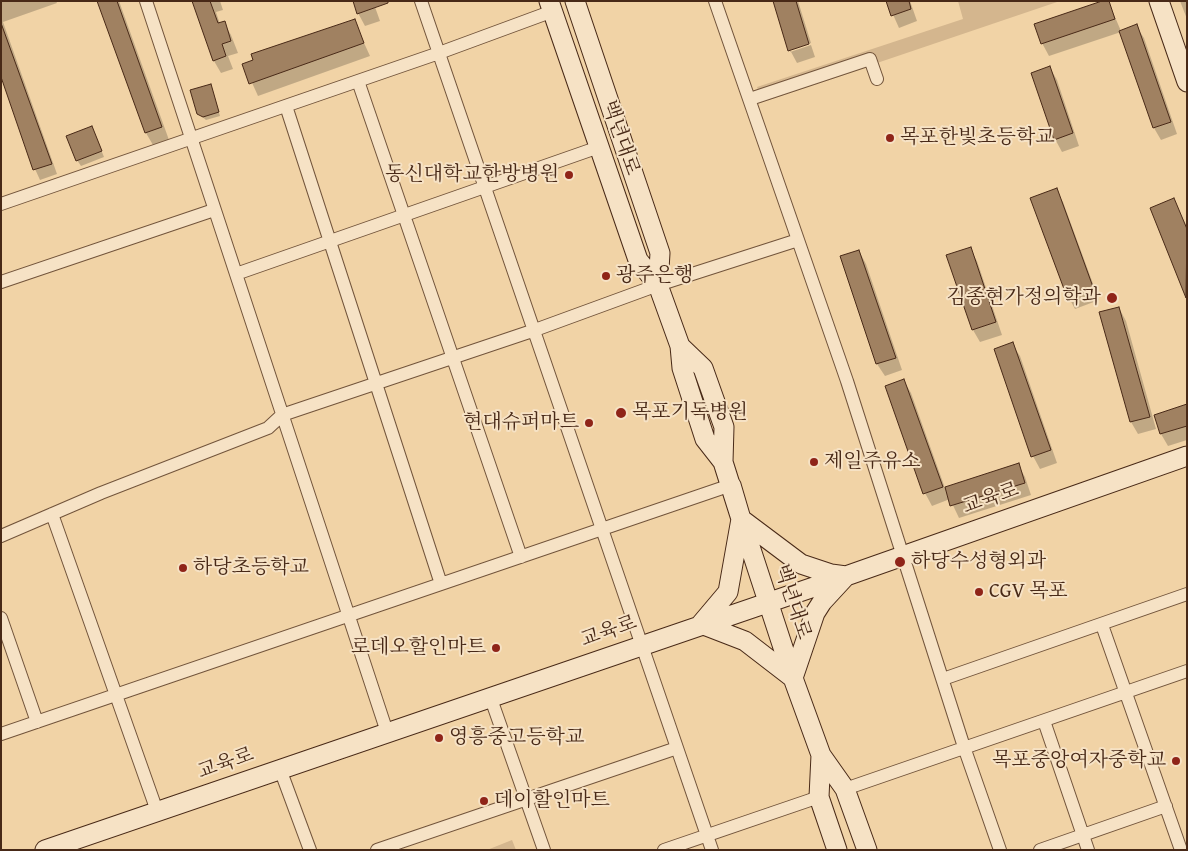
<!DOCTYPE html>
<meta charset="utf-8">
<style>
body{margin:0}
#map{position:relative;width:1188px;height:851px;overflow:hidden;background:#f1d3a6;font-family:"Gentium Book Plus",serif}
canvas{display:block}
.frame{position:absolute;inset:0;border:2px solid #482917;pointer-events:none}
</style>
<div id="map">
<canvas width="1188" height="851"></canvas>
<div class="frame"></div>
</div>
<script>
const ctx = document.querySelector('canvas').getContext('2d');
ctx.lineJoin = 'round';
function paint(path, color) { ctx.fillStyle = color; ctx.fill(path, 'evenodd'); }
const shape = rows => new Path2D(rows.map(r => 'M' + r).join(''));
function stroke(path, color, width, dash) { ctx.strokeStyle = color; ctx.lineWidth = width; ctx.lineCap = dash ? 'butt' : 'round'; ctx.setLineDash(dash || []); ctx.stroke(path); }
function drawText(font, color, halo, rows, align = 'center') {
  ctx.font = font + ' "Gentium Book Plus","Noto Serif KR",serif'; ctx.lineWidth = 4; ctx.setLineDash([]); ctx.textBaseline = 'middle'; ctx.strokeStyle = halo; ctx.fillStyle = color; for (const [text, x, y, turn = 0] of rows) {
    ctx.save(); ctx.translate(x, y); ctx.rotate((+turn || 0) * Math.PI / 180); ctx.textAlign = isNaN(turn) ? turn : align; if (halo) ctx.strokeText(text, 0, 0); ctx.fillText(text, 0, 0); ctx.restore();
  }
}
paint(shape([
 [958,1,1060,1,762,102,757,87,963,19],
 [512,840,516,850,487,850]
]), '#d4b68e');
paint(shape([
 [1,1,56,1,57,3,3,22,57,174,40,180,35,169,1,74],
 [98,1,119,1,169,140,153,145,146,133],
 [193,1,220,1,223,10,216,12,220,24,224,23,231,35,238,53,228,56,233,69,221,73,214,61],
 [774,1,798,1,811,43,790,49,790,52,811,45,815,57,797,63,790,50],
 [887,1,910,1,917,21,899,28],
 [1108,1,1121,31,1136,26,1144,38,1177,134,1161,140,1154,128,1121,32,1049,56,1042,43],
 [1180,1,1187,1,1187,19],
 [375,7,380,21,365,26,358,13],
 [354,21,370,56,258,96,244,65],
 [1050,68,1057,80,1079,146,1062,152,1055,139],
 [212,89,220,116,206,120,198,113],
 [92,127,104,157,81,166,77,160],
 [1056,190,1063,202,1099,300,1075,309,1068,296],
 [1174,200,1187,227,1187,291,1181,281],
 [970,249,977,261,1002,335,980,342,973,330,948,256],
 [859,251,866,264,902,370,885,376,877,364,841,257],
 [1119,308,1126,321,1156,429,1138,434,1131,422,1101,313],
 [1012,344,1020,356,1057,463,1040,469,1033,456],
 [904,381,911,393,945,488,1018,465,1025,477,1031,495,959,518,950,499,932,506,925,493],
 [1187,405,1187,440,1168,446,1161,434]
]), '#0003');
const building = shape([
 [97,1,117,1,162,127,145,133,97,1],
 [192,1,210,1,218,23,225,21,231,41,222,44,226,56,213,61,192,1],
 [353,1,388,1,388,3,357,14,353,1],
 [773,1,796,1,809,44,788,51,773,1],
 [886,1,909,1,911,9,891,16,886,1],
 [1102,1,1109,1,1115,19,1041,44,1034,24,1102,1],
 [355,19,364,43,249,84,242,64,253,60,251,54,355,19],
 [1,23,52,164,33,170,1,77,1,23],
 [1137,24,1171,122,1153,128,1119,31,1137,24],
 [1050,66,1073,133,1054,140,1031,73,1050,66],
 [211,84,219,112,203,117,197,114,190,90,211,84],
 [92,126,102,151,76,161,66,136,92,126],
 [1057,188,1093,287,1067,297,1030,198,1057,188],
 [1174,198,1187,229,1186,298,1150,208,1174,198],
 [971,247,996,322,972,330,946,255,971,247],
 [859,250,896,358,876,364,840,256,859,250],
 [1119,307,1150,417,1130,422,1099,312,1119,307],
 [1013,342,1051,450,1031,457,994,349,1013,342],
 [904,379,943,487,923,494,885,386,904,379],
 [1187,404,1187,426,1160,434,1154,415,1187,404],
 [1019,463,1025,483,950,506,945,487,1019,463]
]);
paint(building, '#a08161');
stroke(building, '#482917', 1);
const street = shape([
 [146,1,387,732],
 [421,1,712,850],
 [715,1,847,381,964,747,1000,850],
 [358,81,521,557],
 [750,99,870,59,877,79],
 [286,106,441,584],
 [1,204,439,53,553,11],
 [236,274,599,147],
 [1,282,214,210],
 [52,514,157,811],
 [1,536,101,493,268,428,282,415,535,330,658,285,798,240],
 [1,618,37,722],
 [1102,625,1181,850],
 [943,679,1187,594],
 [490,696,544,850],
 [1044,721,1088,850],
 [1,734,731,485],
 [280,769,310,850],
 [845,789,1187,671],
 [377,850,677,748],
 [664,850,819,797],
 [1040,850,1166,806]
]);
const secondary = shape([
 [549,1,638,260,658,285,680,346,682,368,705,439,723,462],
 [575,1,660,253,658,285],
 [1159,1,1187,82],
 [680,346,703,368,724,427,723,462,741,519,731,485],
 [741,519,801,564,831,574,846,576,822,602,815,613,793,678,745,641,701,624,728,592,741,519],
 [742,522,793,678,821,755,845,789,867,850],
 [821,755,819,797,837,850],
 [45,850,846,576,1187,456]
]);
stroke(street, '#72543b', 14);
stroke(secondary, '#482917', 21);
stroke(street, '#f6e2c5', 12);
stroke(secondary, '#f6e2c5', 19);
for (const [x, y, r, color] of [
 [890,138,5,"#8f2418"],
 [569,175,5,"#8f2418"],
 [606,276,5,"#8f2418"],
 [1112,298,6,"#8f2418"],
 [621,413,6,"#8f2418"],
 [589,423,5,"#8f2418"],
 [814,462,5,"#8f2418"],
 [900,562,6,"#8f2418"],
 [183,568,5,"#8f2418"],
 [979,592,5,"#8f2418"],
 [496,648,5,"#8f2418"],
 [439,738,5,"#8f2418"],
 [1176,761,5,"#8f2418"],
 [484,801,5,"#8f2418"]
]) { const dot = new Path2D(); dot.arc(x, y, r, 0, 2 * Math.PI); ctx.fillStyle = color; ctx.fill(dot); stroke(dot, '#f6e2c5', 2); }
drawText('20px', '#482917', '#f6e2c5', [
 ["백년대로",620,138,71],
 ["교육로",991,499,-19],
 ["백년대로",792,602,72],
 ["교육로",609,632,-19],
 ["교육로",226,764,-19]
]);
drawText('20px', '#482917', '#f6e2c5', [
 ["목포한빛초등학교",900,138],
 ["동신대학교한방병원",559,175,"right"],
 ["광주은행",616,276],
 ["김종현가정의학과",1101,298,"right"],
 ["목포기독병원",632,413],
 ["현대슈퍼마트",579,423,"right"],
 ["제일주유소",824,462],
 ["하당수성형외과",911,562],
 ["하당초등학교",193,568],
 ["CGV 목포",989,592],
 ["로데오할인마트",486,648,"right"],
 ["영흥중고등학교",449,738],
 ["목포중앙여자중학교",1166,761,"right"],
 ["데이할인마트",494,801]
], 'left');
</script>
